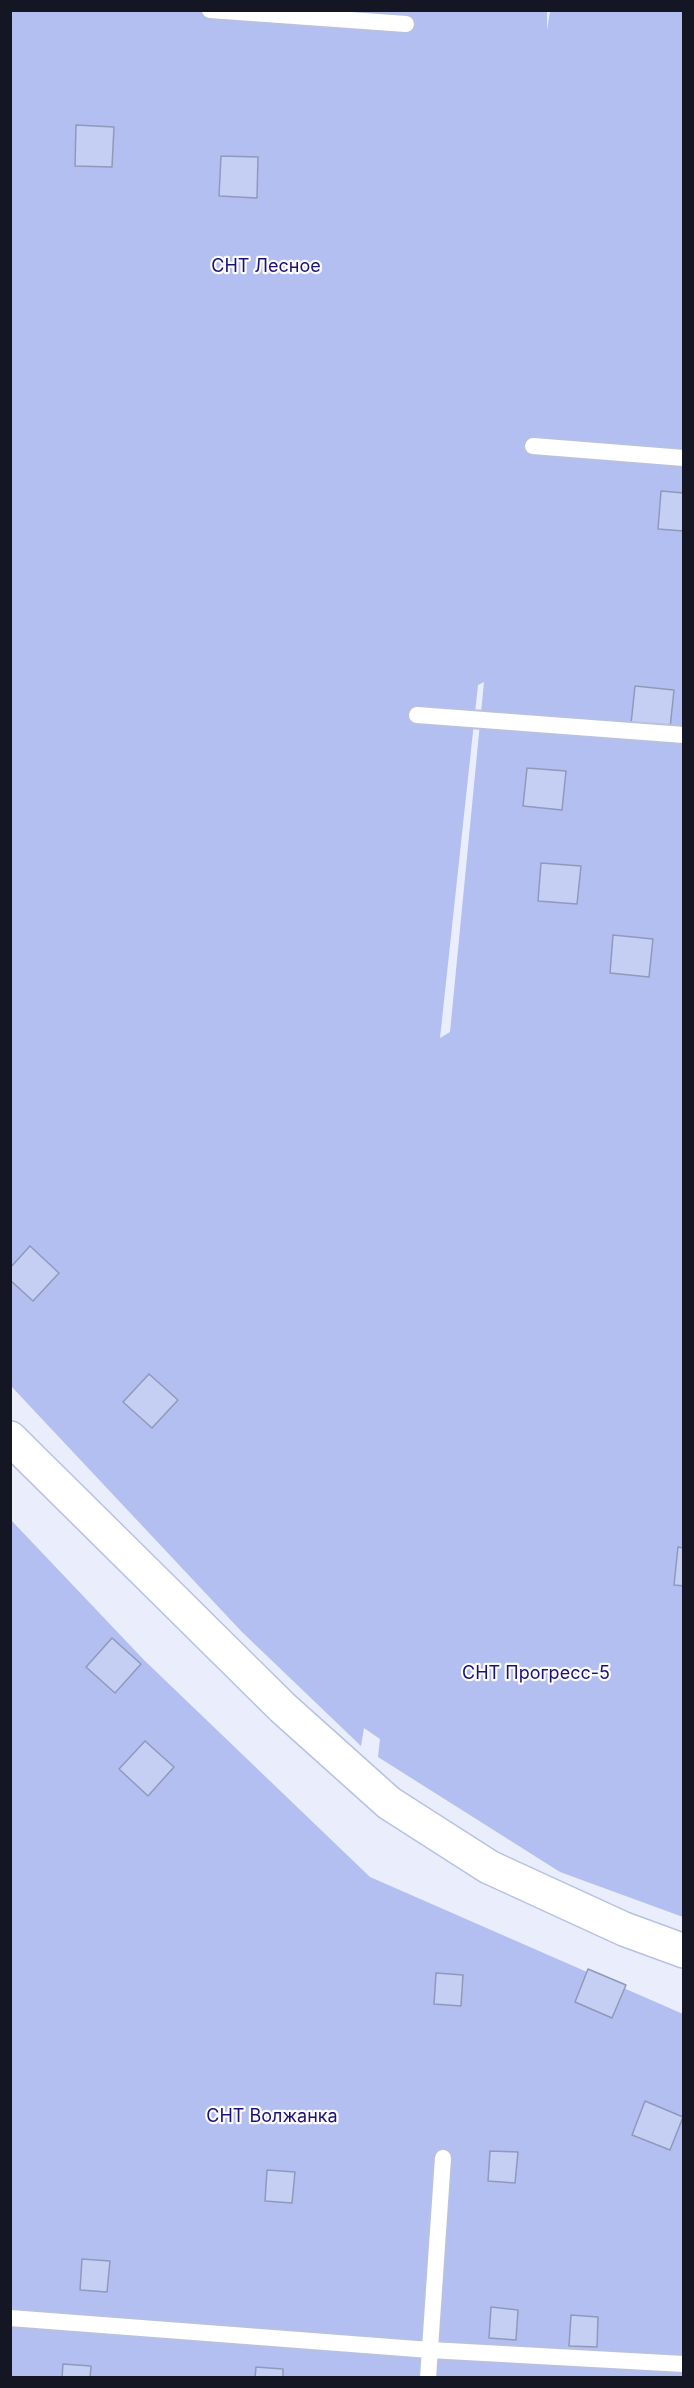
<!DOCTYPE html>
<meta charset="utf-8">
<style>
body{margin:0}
#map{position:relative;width:694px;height:2388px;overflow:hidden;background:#e9edfc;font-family:Inter,sans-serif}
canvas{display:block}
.frame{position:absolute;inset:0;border:12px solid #141723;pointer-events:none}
</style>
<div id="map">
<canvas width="694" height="2388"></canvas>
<div class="frame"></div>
</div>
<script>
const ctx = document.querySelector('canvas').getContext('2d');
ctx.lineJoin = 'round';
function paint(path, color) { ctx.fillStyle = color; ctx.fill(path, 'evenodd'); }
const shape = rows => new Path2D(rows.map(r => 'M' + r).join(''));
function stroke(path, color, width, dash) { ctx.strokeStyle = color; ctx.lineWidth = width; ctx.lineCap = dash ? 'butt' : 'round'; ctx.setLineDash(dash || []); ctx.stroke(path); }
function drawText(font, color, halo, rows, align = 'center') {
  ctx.font = font + ' Inter,sans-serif'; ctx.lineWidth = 4.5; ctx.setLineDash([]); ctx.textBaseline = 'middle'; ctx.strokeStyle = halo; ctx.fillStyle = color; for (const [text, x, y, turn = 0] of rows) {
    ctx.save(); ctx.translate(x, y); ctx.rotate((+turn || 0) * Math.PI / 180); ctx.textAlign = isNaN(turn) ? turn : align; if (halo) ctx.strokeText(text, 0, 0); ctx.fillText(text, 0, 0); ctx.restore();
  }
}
paint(shape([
 [547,10,547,30,550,11,683,11,683,1917,560,1872,378,1757,380,1739,364,1728,361,1746,242,1632,11,1386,11,11],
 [484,682,450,1032,440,1038,478,685],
 [10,1519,144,1660,370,1877,683,2014,683,2377,11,2377]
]), '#b3bff1');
const building = shape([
 [76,125,114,127,112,167,75,166,76,125],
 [221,156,258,157,257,198,219,196,221,156],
 [661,491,684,493,684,531,658,529,661,491],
 [635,686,674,690,670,728,631,724,635,686],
 [527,768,566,771,562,810,523,806,527,768],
 [541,863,581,866,577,904,538,901,541,863],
 [613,935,653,939,649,977,610,973,613,935],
 [30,1246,59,1273,33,1301,10,1280,10,1268,30,1246],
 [149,1374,178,1400,152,1428,123,1402,149,1374],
 [678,1547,684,1548,684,1586,674,1585,678,1547],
 [112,1638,141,1664,115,1693,86,1667,112,1638],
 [145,1741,174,1767,148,1796,119,1769,145,1741],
 [588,1969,626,1985,612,2018,575,2002,588,1969],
 [436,1973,463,1975,461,2006,434,2004,436,1973],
 [645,2101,683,2117,670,2150,632,2135,645,2101],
 [490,2151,518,2152,515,2183,488,2181,490,2151],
 [267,2170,295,2172,292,2203,265,2201,267,2170],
 [82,2259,110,2261,107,2292,80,2290,82,2259],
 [491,2307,518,2310,516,2340,489,2338,491,2307],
 [571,2315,598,2317,597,2347,569,2346,571,2315],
 [63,2364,91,2366,90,2378,62,2378,63,2364],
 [256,2367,283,2369,283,2378,255,2378,256,2367]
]);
paint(building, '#c5cff3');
stroke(building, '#9199ba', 1.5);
const service = shape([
 [210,10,406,24],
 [533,446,684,458],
 [417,715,684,735],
 [10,2318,430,2350,684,2364],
 [428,2378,443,2158]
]);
const tertiary = shape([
 [10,1438,283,1708,389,1803,489,1867,624,1929,684,1951]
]);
stroke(service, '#b8c1e3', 20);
stroke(tertiary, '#b8c1e3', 36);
stroke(service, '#fff', 16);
stroke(tertiary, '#fff', 33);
drawText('18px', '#1b1177', '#fbfbfb', [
 ["СНТ Лесное",266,267],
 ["СНТ Прогресс-5",536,1674],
 ["СНТ Волжанка",272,2117]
]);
</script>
